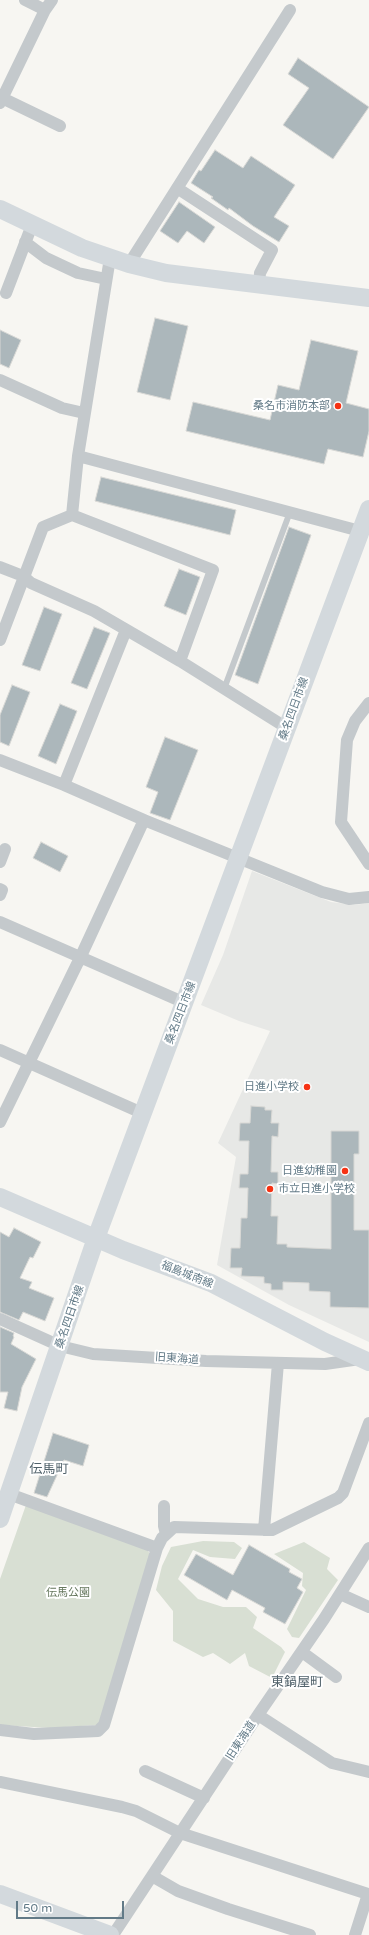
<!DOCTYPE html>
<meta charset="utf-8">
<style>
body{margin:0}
#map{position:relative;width:369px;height:1935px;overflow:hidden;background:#f7f6f2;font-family:"Varela Round",sans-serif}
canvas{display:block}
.scale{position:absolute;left:16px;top:1901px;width:108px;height:18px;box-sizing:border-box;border:2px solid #627a87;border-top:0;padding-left:5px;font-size:12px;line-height:14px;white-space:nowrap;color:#627a87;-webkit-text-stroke:3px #fff;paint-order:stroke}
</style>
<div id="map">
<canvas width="369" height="1935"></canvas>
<div class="scale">50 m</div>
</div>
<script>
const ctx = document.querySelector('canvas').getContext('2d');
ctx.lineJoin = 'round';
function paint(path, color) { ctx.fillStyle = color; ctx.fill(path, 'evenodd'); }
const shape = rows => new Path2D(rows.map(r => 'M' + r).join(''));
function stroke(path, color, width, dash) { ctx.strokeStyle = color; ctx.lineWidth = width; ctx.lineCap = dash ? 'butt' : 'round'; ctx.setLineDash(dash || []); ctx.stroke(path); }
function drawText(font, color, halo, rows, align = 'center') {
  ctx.font = font + ' "Varela Round","Noto Sans JP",sans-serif'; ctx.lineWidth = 4; ctx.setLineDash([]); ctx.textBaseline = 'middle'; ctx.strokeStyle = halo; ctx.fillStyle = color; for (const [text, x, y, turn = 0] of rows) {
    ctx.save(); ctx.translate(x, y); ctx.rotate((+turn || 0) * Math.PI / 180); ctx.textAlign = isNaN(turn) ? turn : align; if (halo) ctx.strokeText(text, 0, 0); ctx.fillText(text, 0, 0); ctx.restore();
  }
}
paint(shape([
 [252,871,331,902,354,905,369,903,369,1342,289,1305,217,1265,236,1157,218,1143,270,1031,239,1021,201,1005,223,955]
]), '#e7e8e6');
paint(shape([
 [26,1505,146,1548,150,1554,100,1721,97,1725,50,1728,0,1725,0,1579],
 [203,1541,234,1542,242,1548,235,1559,210,1557,193,1550,178,1579,198,1599,223,1607,246,1607,257,1617,253,1628,281,1647,285,1652,272,1678,249,1666,245,1653,230,1664,213,1653,203,1657,173,1641,173,1611,156,1590,162,1566,171,1547],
 [304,1542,330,1558,327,1569,338,1580,299,1638,292,1637,287,1629,306,1590,302,1586,303,1573,274,1554]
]), '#d8dfd3');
const building = shape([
 [298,58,369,107,333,159,283,125,309,88,288,74,298,58],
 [215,150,243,168,251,156,295,185,274,217,289,226,279,242,253,226,229,208,228,210,211,198,213,197,191,183,199,170,201,171,215,150],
 [179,202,215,227,204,243,187,231,178,243,160,231,179,202],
 [155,318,188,326,170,400,137,392,155,318],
 [0,330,21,340,9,368,0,364,0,330],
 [311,340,358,351,346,403,369,409,369,431,363,457,328,449,324,464,186,431,193,402,270,420,278,385,299,390,311,340],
 [101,477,236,510,230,535,95,501,101,477],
 [289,527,311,535,258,684,235,675,289,527],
 [179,569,200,577,186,615,164,606,179,569],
 [44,607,62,614,40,671,22,665,44,607],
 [94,627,110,633,87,689,71,683,94,627],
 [12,685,30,692,9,746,0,742,0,715,12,685],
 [60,704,77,711,56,764,38,756,60,704],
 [165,737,198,750,170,820,150,813,158,792,146,787,165,737],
 [41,842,68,856,60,872,33,858,41,842],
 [251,1106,265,1107,265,1110,272,1110,271,1123,279,1123,278,1137,272,1136,271,1172,278,1172,278,1184,272,1183,271,1216,278,1216,277,1244,287,1244,287,1247,331,1249,331,1131,359,1131,359,1154,354,1154,354,1230,369,1230,369,1308,330,1307,330,1292,309,1291,309,1283,283,1282,283,1290,271,1290,271,1284,264,1283,264,1277,241,1276,242,1268,230,1268,231,1248,240,1248,241,1218,247,1218,248,1188,239,1188,240,1174,248,1174,249,1141,239,1141,240,1123,250,1123,251,1106],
 [14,1228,41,1242,33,1258,30,1257,20,1278,32,1282,29,1288,54,1298,45,1321,23,1312,19,1320,0,1312,0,1232,9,1237,14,1228],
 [0,1327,14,1333,13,1336,14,1337,11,1344,36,1359,22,1387,17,1411,4,1408,8,1392,0,1392,0,1327],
 [53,1433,89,1445,83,1466,64,1460,47,1497,34,1493,53,1433],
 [249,1545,290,1569,289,1572,302,1579,297,1588,303,1592,285,1624,263,1612,265,1608,232,1590,227,1600,184,1575,196,1554,233,1575,249,1545]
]);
paint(building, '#acb7bb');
stroke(building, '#d8d8d5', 1);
stroke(shape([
 [224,689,290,512]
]), '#c4c9cc', 6);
stroke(shape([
 [25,0,45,10],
 [2,98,60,126],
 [0,103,45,10,52,0],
 [177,188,272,250,260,273,259,285],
 [25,242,46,258,63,266,78,273,106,279],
 [110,258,78,456,360,531],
 [129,264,290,10],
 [6,293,32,225],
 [0,380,62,408,84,413],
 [78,456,72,515,213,570,180,661],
 [0,567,23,576,31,583,94,611,180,661,287,728],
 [0,640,43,527,72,515],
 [369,703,355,721,347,740,341,822,369,864],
 [0,760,64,785,144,820,322,892,349,899,369,897],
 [64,785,126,630],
 [0,862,5,849],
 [0,889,2,890,0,895],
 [0,922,185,1003],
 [0,1050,142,1113],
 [0,1122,81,956,144,820],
 [0,1319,60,1346,93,1354,206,1361,325,1364,360,1359],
 [9,1494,157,1548],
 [164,1506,164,1526,166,1534],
 [264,1530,278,1363],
 [340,1594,369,1607],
 [302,1652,336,1677],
 [258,1715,332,1763,369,1772],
 [0,1730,34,1734,98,1731,104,1725,157,1548,162,1538,174,1527,272,1530,338,1498,343,1493,369,1423],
 [145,1771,204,1798],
 [0,1782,122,1807,136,1811,180,1833,368,1894,355,1935],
 [152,1876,178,1891,228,1909,310,1935],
 [113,1935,258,1715,324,1619,369,1548]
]), '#c4c9cc', 12);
stroke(shape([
 [0,209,82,248,129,264,166,273,369,298],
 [0,1197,123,1250,211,1283,325,1342,369,1362],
 [0,1519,96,1238,369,509],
 [0,1894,110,1935]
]), '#d3d9dd', 18);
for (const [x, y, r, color] of [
 [338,406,4,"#f63213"],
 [307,1087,4,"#f63213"],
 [345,1171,4,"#f63213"],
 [270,1189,4,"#f63213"]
]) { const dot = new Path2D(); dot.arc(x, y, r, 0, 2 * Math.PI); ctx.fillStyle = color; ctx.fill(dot); stroke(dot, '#fff', 1.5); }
drawText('11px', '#627a87', '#fff', [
 ["桑名市消防本部",330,406],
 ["日進小学校",299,1087],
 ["日進幼稚園",337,1171],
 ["市立日進小学校",278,1189,"left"]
], 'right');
drawText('11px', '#627a87', '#fff', [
 ["桑名四日市線",294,709,-70],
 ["桑名四日市線",181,1013,-69],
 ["福島城南線",187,1275,22],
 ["桑名四日市線",70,1317,-71],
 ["旧東海道",177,1359,4],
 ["旧東海道",241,1741,-57]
]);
drawText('11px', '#66785e', '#fff', [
 ["伝馬公園",68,1593]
]);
drawText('13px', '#51626b', '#fff', [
 ["伝馬町",49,1470],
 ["東鍋屋町",297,1683]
]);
</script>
